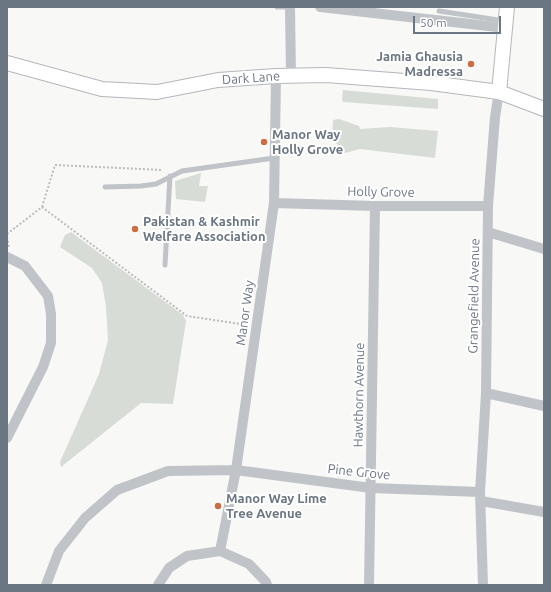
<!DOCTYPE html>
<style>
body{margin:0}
#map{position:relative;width:551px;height:592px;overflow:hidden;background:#f8f8f6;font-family:Ubuntu,sans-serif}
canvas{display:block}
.frame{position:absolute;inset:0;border:8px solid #6b7683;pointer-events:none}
.scale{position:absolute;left:413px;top:16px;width:88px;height:18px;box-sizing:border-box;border:2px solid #6b7683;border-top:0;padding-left:5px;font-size:12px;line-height:14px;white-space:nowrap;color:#6b7683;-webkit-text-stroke:3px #fff;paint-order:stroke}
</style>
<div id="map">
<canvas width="551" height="592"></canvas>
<div class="frame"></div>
<div class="scale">50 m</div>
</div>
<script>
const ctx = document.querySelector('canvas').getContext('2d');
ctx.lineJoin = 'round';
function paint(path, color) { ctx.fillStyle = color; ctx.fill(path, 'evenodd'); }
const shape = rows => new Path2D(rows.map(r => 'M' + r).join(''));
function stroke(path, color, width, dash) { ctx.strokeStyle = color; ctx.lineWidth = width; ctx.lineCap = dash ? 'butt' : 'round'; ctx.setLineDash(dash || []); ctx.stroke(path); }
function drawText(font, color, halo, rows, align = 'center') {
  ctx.font = font + ' Ubuntu,sans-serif'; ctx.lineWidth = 4; ctx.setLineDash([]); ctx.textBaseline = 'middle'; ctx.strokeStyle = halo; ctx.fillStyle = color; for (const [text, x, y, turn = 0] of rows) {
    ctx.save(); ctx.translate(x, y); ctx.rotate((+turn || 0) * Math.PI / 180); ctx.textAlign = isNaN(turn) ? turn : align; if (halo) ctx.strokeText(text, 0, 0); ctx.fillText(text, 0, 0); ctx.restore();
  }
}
paint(shape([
 [343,90,438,99,438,109,343,102,342,100],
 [339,119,359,126,360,129,390,127,438,131,435,158,360,149,345,153,332,139,333,120],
 [201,173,199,186,208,186,205,202,176,199,175,181],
 [71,232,183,315,186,321,173,404,141,403,61,467,60,462,99,374,108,340,106,307,102,283,92,268,60,247,65,235]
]), '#d8dcd6');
const secondary = shape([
 [7,63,102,89,157,92,218,80,276,76,326,75,431,83,499,92,544,109],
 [499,92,507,7]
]);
stroke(secondary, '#b3b7bb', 16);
stroke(shape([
 [42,207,55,165,163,170],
 [7,234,42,207,187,316,247,325],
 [7,237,9,248]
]), '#babcbf', 2, [2, 2]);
stroke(shape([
 [277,7,290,7],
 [439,11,505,21],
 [105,187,141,186,156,184,182,171,274,158],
 [165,265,170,176]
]), '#c0c3c7', 5);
stroke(shape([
 [290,7,291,76],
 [320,7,506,28],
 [274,203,375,206,488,206],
 [488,232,544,249],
 [7,257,25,266,48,296,51,314,51,343,43,367,7,438],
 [486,393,544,406],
 [481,501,544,512],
 [220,551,236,470,274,203,276,76],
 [46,585,59,551,85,518,117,490,168,471,236,470,371,488,480,492],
 [158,585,169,568,187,556,220,551,249,564,266,582,267,585],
 [369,585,375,206],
 [483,585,480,492,486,393,488,206,495,117,499,92]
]), '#c0c3c7', 10);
stroke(secondary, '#fff', 14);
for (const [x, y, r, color] of [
 [471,64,4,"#cd6d41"],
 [264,142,4,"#cd6d41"],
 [135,229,4,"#cd6d41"],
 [218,506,4,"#cd6d41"]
]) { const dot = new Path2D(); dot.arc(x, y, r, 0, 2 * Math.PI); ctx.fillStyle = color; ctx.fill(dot); stroke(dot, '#fff', 1.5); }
drawText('bold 13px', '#6b7683', '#fff', [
 ["Jamia Ghausia",463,57,"right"],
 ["Madressa",463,72,"right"],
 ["Manor Way",272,135],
 ["Holly Grove",272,150],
 ["Pakistan & Kashmir",143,222],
 ["Welfare Association",143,237],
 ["Manor Way Lime",226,499],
 ["Tree Avenue",226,514]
], 'left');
drawText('13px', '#6b7683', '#fff', [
 ["Dark Lane",251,78,-4],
 ["Holly Grove",381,192,1],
 ["Grangefield Avenue",474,296,-89],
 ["Manor Way",245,313,-82],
 ["Hawthorn Avenue",359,395,-89],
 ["Pine Grove",359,472,6]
]);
</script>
